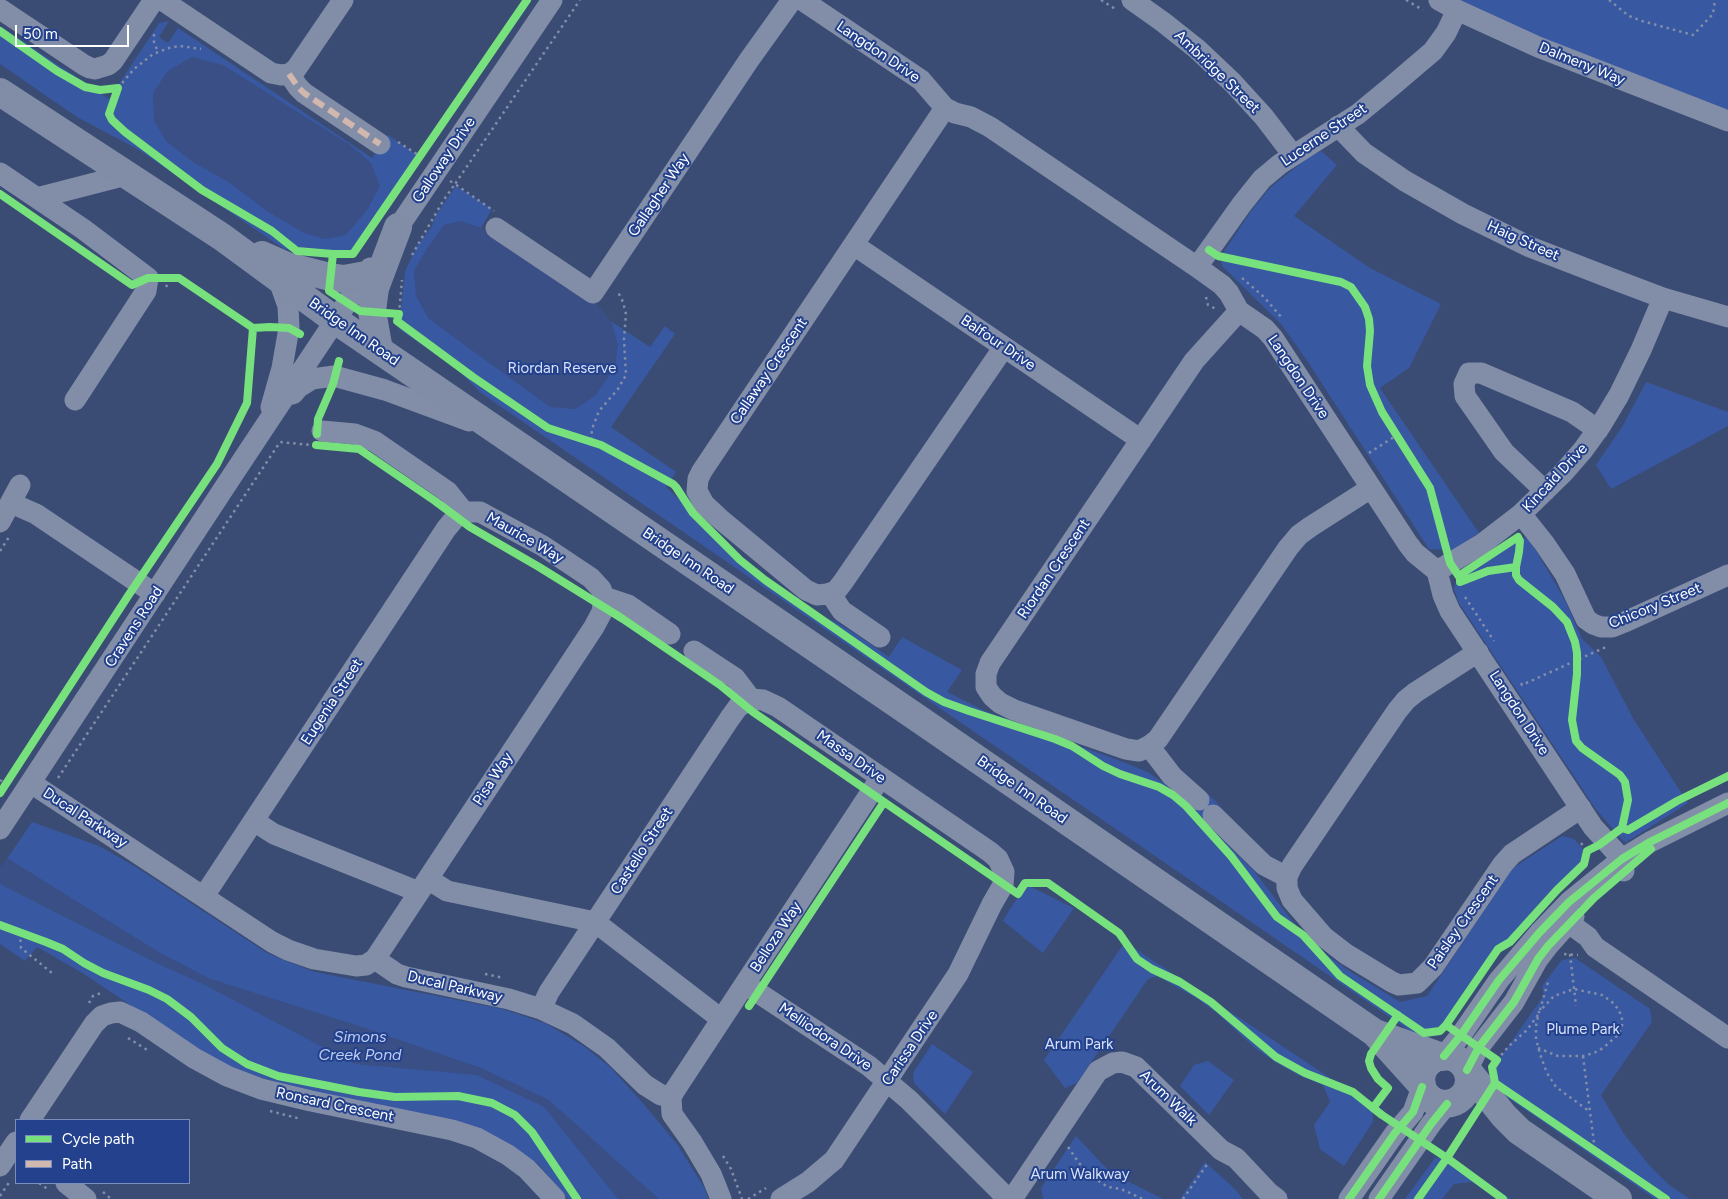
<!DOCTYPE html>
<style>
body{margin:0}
#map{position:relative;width:1728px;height:1199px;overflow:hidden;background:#3b4c74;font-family:Figtree,sans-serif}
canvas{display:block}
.legend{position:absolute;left:15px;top:1119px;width:175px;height:65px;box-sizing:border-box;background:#23418c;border:1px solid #7b8dba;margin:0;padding:6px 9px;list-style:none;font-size:15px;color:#fff}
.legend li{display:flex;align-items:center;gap:10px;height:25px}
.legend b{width:25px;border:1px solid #7b8dba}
.scale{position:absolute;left:15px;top:25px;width:114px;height:22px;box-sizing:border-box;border:2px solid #fff;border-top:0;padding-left:6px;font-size:15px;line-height:18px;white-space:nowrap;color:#fff;-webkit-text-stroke:4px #23418c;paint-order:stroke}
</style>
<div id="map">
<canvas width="1728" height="1199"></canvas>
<ul class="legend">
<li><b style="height:6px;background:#77e17e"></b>Cycle path</li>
<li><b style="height:6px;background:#d1b7ad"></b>Path</li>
</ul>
<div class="scale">50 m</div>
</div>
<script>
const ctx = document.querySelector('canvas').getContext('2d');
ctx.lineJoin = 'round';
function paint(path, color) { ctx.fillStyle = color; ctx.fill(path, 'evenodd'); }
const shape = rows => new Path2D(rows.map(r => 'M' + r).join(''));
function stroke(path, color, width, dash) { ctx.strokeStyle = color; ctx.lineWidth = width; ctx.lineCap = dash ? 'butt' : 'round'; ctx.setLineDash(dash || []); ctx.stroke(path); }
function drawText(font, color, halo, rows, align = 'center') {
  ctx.font = font + ' Figtree,sans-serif'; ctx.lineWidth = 4; ctx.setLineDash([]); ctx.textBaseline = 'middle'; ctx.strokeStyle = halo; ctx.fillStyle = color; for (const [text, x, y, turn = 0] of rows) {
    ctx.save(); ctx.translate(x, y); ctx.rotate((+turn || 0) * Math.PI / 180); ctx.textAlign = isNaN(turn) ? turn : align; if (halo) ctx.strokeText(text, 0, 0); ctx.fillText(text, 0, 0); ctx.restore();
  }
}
paint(shape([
 [1456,0,1728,0,1728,110,1500,22],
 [169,21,159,37,168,43,178,28,372,158,388,135,417,155,350,253,284,249,139,150,77,117,0,64,0,26,109,99,159,23],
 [1321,151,1337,165,1294,216,1370,268,1441,304,1409,368,1380,388,1479,533,1453,550,1429,549,1306,359,1281,324,1222,266,1221,256,1251,211,1270,188,1306,159],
 [456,186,492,209,478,233,650,347,665,326,675,334,611,427,676,472,666,487,728,546,781,589,821,616,834,621,854,633,889,657,902,637,962,670,947,692,985,711,1131,765,1149,773,1165,784,1191,808,1206,792,1220,806,1206,823,1254,871,1293,922,1324,953,1351,972,1400,1002,1427,996,1513,868,1562,836,1574,839,1583,849,1581,863,1546,896,1507,943,1496,945,1445,1028,1436,1036,1420,1038,481,393,457,369,399,329,405,271,417,246,431,228,436,215],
 [1646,382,1728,412,1728,426,1611,489,1596,465,1622,427],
 [1514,536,1529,539,1565,600,1582,639,1601,657,1634,720,1688,803,1625,843,1595,808,1459,603,1454,589,1459,574],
 [32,822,99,846,136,867,267,953,291,963,315,972,503,1009,547,1024,585,1047,610,1067,641,1101,677,1144,705,1189,708,1199,568,1199,537,1163,492,1135,296,1088,242,1072,200,1052,81,972,37,947,25,961,0,944,0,869],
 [1027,885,1074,908,1043,953,1003,921,1010,909],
 [1125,942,1368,1103,1372,1108,1373,1122,1344,1166,1320,1149,1314,1125,1330,1102,1323,1085,1298,1075,1275,1062,1255,1048,1218,1014,1198,999,1157,976,1148,979,1077,1083,1065,1088,1044,1060],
 [1575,958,1650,1009,1652,1022,1601,1095,1624,1134,1650,1166,1669,1185,1690,1199,1655,1199,1498,1091,1493,1068,1544,995,1542,986,1562,960],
 [932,1044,973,1072,945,1114,914,1083,913,1073],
 [1208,1061,1234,1080,1209,1115,1180,1086,1194,1065],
 [1076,1136,1111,1173,1163,1199,1043,1199,1041,1188],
 [1435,1158,1452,1159,1511,1199,1498,1199,1472,1182,1454,1184,1442,1199,1405,1199],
 [1205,1162,1236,1190,1243,1199,1180,1199]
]), '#3858a2');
paint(shape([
 [192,57,223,65,350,145,371,163,380,186,367,210,346,235,325,239,304,233,267,211,230,183,193,162,166,141,154,121,153,93,168,71],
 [461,221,481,228,529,262,560,279,597,304,611,321,618,345,615,367,596,395,575,409,550,407,429,319,416,296,414,271,428,247,444,225],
 [7,858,157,951,208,978,365,1028,481,1068,549,1100,659,1199,618,1199,544,1107,477,1075,355,1064,205,985,152,961,0,884,0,868]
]), '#394f85');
stroke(shape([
 [1101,0,1117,10],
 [1406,0,1423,10],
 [1609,0,1629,16,1642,21,1693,35,1713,14,1715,0],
 [154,34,154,42,158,52],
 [118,88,134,69,153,54,169,48,180,46,201,49],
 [398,142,420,156],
 [450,181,455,184,580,0],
 [412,255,443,201,455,184,494,211],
 [1242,278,1264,297,1282,318],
 [166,287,171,278],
 [1206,297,1208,305,1216,309],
 [399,314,402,280],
 [591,440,592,429,599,411,618,389,626,375,624,339,626,314,623,302,617,290],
 [1369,453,1397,435],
 [0,551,9,537],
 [1465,597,1494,641],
 [1521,683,1522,685,1608,646],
 [58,778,280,442,311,445],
 [0,780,5,784],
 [1581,843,1587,851],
 [20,933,21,948,52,973],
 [1564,954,1578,955],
 [1570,954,1576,1006],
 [485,974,504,978],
 [89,1003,93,996,101,993],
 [1540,1010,1548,982],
 [128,1038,149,1051],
 [1538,1048,1558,1056,1583,1056,1594,1053,1603,1048,1619,1034,1622,1027,1622,1019,1619,1010,1612,1002,1602,995,1574,989,1554,996,1539,1012,1536,1026,1536,1039,1541,1057,1547,1073,1556,1087,1589,1111],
 [1583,1056,1595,1151],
 [1497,1060,1509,1046,1527,1030,1538,1015],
 [270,1111,301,1119],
 [1068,1147,1079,1163,1100,1182,1108,1187,1121,1189,1143,1199],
 [723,1156,731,1169,742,1199],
 [39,1183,49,1190],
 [103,1192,111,1199],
 [0,1196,10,1181],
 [748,1199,766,1188],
 [1183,1199,1208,1163]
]), '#828da8', 2.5, [2.5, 4]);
stroke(shape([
 [162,0,271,73,281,75,289,74,296,69,343,0],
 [802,0,921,80,945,108,955,113,971,117,990,127,1197,267,1222,285,1229,293,1239,311,1265,329,1273,338,1408,544,1415,553,1437,571,1443,595,1450,611,1593,827,1622,859,1624,871],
 [1132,0,1163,22,1197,49,1233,83,1264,117,1293,155],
 [1439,0,1457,10,1538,47,1728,121],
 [0,9,84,65,90,68,95,69,108,65,113,61,154,0],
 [289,74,298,87,304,93,380,144],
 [945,108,702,471,698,479,697,491,704,504,719,518,806,590,817,595,827,594,836,591,843,582,1004,347],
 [1338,126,1364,153,1405,181,1463,214,1530,247,1618,281,1663,298,1728,317],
 [0,173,83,229,148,278,146,291,75,400],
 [37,198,126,175],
 [496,228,593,293,749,60,792,0],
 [389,241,552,0],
 [854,245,1141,440],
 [1197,267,1242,204,1262,179,1280,164,1358,114,1392,86,1433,51,1446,33,1457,10],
 [1239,311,1194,361,990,663,986,674,986,687,992,696,1000,703,1014,710,1126,749,1139,751,1149,746,1158,739,1288,548,1299,535,1310,527,1371,488],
 [293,394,299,387,312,379,334,376,385,390,469,421],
 [271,407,282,368,289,328,288,306,278,278],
 [322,431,355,434,374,441,448,492,464,512,480,512,543,546,591,578,601,589,604,597,628,605,670,634],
 [1545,491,1504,452,1465,396,1464,384,1469,373,1481,373,1572,412,1598,430],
 [11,503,36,514,155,594],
 [1521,514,1544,543,1565,574,1586,619,1593,624,1601,627,1612,627,1627,621,1728,575],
 [0,522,20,485],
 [1437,571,1482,544,1521,514,1563,473,1583,450,1601,425,1619,395,1641,350,1663,298],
 [830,593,842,611,880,637],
 [694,651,735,678,751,699,763,700,778,707,990,852,998,859,1004,872,1003,885,992,904,958,974,834,1160,808,1182,781,1199],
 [1478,652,1416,692,1406,700,1397,711,1292,866,1287,877,1287,888,1292,900,1324,937,1346,954,1392,982,1399,985,1417,983,1433,967,1503,864,1512,854,1581,808],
 [1149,746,1172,776,1199,800],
 [31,783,272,942,288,950,314,959,356,966,366,965,375,959,397,974,406,977,509,999,541,1009,573,1024,607,1048,645,1085,661,1095,671,1097,672,1114,692,1142,711,1174,721,1199],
 [1213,815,1264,865,1287,877],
 [254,821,274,834,419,892],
 [0,829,232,476,370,268],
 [428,879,447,891,595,922,721,1019],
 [204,896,446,529,456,517,464,512],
 [1556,919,1569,923,1588,937,1595,947,1728,1038],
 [375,959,594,627,602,612,604,597],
 [745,984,869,1066,909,1100,1008,1199],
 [541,1009,549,992,730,718,738,707,751,699],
 [1444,1056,1461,1035,1499,980,1540,932,1569,902,1622,859,1650,842,1728,803],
 [1467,1070,1479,1047,1514,1002,1538,959,1548,946,1574,917],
 [671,1097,675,1090,881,777],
 [30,1120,94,1024,102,1016,111,1013,120,1012,141,1022,194,1058,227,1076,261,1089,311,1101,452,1130,477,1138,508,1155,527,1169,555,1199],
 [0,1166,16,1142],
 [66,1183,86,1199],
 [1012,1199,1098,1071,1113,1063,1122,1062,1136,1067,1221,1150,1236,1158,1269,1193,1277,1199],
 [1349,1199,1395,1133,1413,1112,1422,1087],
 [1379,1199,1431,1124,1447,1104]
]), '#828da8', 21);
stroke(shape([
 [0,92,222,237,335,320,916,717,1375,1033,1442,1057],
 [262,255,287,266,330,277,344,279,366,275],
 [379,350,372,311,375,288,398,227],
 [1376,1034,1422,1085],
 '1421 1080a24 24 0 1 1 48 0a24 24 0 1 1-48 0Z',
 [1468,1071,1504,1116,1519,1131,1618,1199]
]), '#818da7', 28);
stroke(shape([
 [289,74,298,87,304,93,380,144]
]), '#d1b7ad', 6, [12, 6]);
stroke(shape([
 [0,31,57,71,85,87,100,90,118,88,109,114,112,120,125,132,202,190,272,231,297,251,333,254,329,291,360,311,399,314,397,321,473,377,548,428,601,445,673,484,676,487,693,513,740,560,765,580,926,692,944,702,969,711,1055,739,1072,746,1103,766,1120,774,1159,787,1173,795,1186,806,1231,856,1277,917,1303,935,1340,976,1424,1033,1440,1031,1446,1025,1497,1060,1492,1067,1495,1083,1447,1158,1382,1115,1373,1108,1388,1088,1378,1079,1371,1068,1369,1061,1371,1054,1398,1015],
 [0,194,132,285,148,278,179,278,253,328,270,327,289,328,300,334],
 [1209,250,1218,256,1341,282,1351,287,1365,307,1369,319,1370,331,1367,366,1370,385,1382,412,1430,488,1450,563,1460,578,1460,582,1488,571,1516,567],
 [333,254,353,254,527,0],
 [317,434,318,419,333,384,339,361],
 [316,445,359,449,435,501,470,527,539,567,623,619,720,685,753,712,1018,894,1025,883,1048,883,1119,933,1137,959,1152,969,1180,982,1211,1002,1276,1057,1305,1073,1353,1092,1373,1108],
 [0,793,128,596,217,464,247,403,253,328],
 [1622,828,1628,830,1677,801,1728,776],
 [0,925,46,942,63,949,84,963,103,973,149,990,167,999,191,1017,222,1048,247,1064,278,1076,359,1092,395,1097,458,1096,492,1103,515,1115,532,1132,577,1199],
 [749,1006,884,802],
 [1446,1025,1498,949,1510,942,1557,890,1584,864,1587,851,1599,845,1622,828,1628,800,1625,782,1620,775,1582,748,1576,741,1572,720,1577,674,1577,653,1575,642,1567,622,1553,607,1519,580,1516,575,1516,567,1519,552,1520,541,1518,537,1463,573,1460,578],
 [1444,1056,1461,1035,1499,980,1540,932,1569,902,1622,859,1650,842,1728,803],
 [1467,1070,1479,1047,1514,1002,1538,959,1548,946,1594,898,1651,849],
 [1495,1083,1666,1199],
 [1349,1199,1395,1133,1413,1112,1422,1087],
 [1379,1199,1431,1124,1447,1104],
 [1418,1199,1447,1158,1503,1199]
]), '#77e17e', 8);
drawText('15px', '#fff', '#23418c', [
 ["Langdon Drive",878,52,34],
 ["Dalmeny Way",1582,64,22],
 ["Ambridge Street",1217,72,44],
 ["Lucerne Street",1324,135,-34],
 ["Galloway Drive",444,160,-56],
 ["Gallagher Way",659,195,-56],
 ["Haig Street",1523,241,24],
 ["Bridge Inn Road",354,332,35],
 ["Balfour Drive",998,343,34],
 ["Callaway Crescent",769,371,-56],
 ["Langdon Drive",1298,377,56],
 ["Kincaid Drive",1555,478,-47],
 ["Maurice Way",525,538,30],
 ["Bridge Inn Road",688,561,34],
 ["Riordan Crescent",1054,569,-56],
 ["Chicory Street",1655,606,-22],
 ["Cravens Road",134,627,-57],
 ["Eugenia Street",332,702,-57],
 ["Langdon Drive",1519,713,57],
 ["Massa Drive",851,757,35],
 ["Pisa Way",493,779,-57],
 ["Bridge Inn Road",1022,790,35],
 ["Ducal Parkway",85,818,33],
 ["Castello Street",642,851,-57],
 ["Paisley Crescent",1463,922,-55],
 ["Belloza Way",776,937,-57],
 ["Ducal Parkway",455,987,13],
 ["Melliodora Drive",825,1037,34],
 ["Carissa Drive",910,1048,-56],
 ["Arum Walk",1168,1098,44],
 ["Ronsard Crescent",335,1105,12]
]);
drawText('15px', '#d6e0f8', '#23418c', [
 ["Riordan Reserve",562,369],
 ["Plume Park",1583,1030],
 ["Arum Park",1079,1045],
 ["Arum Walkway",1080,1175]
]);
drawText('italic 16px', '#bdcdf2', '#23418c', [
 ["Simons",360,1037],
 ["Creek Pond",360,1055]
]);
</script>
